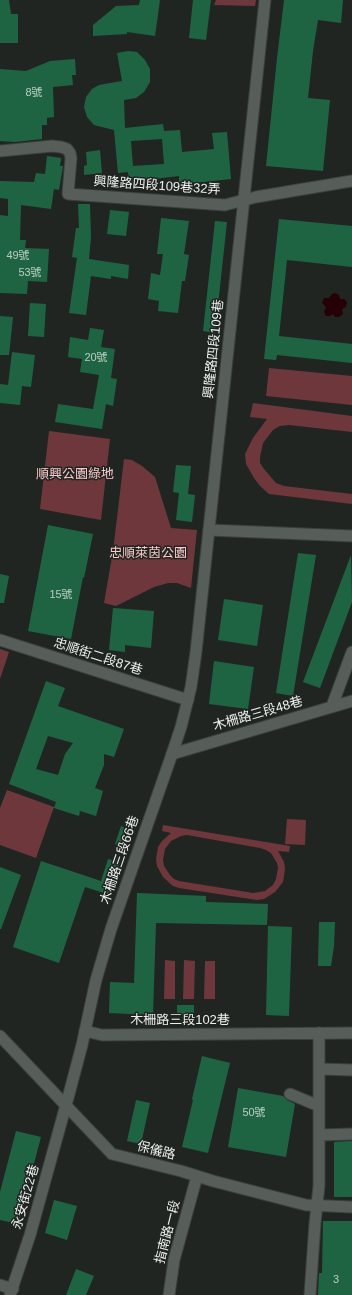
<!DOCTYPE html>
<meta charset="utf-8">
<style>
body{margin:0}
canvas{display:block;background:#202522}
</style>
<canvas width="352" height="1295"></canvas>
<script>
const ctx = document.querySelector('canvas').getContext('2d');
ctx.lineJoin = 'round';
function paint(path, color) { ctx.fillStyle = color; ctx.fill(path, 'evenodd'); }
const shape = rows => new Path2D(rows.map(r => 'M' + r).join(''));
function stroke(path, color, width, dash) { ctx.strokeStyle = color; ctx.lineWidth = width; ctx.lineCap = dash ? 'butt' : 'round'; ctx.setLineDash(dash || []); ctx.stroke(path); }
function drawText(font, color, halo, rows, align = 'center') {
  ctx.font = font + ' Helvetica,"Noto Sans TC",sans-serif'; ctx.lineWidth = 3; ctx.setLineDash([]); ctx.textBaseline = 'middle'; ctx.strokeStyle = halo; ctx.fillStyle = color; for (const [text, x, y, turn = 0] of rows) {
    ctx.save(); ctx.translate(x, y); ctx.rotate((+turn || 0) * Math.PI / 180); ctx.textAlign = isNaN(turn) ? turn : align; if (halo) ctx.strokeText(text, 0, 0); ctx.fillText(text, 0, 0); ctx.restore();
  }
}
paint(shape([
 [216,0,256,0,255,6,214,5],
 [269,368,352,376,352,405,266,396],
 [253,403,352,416,352,432,289,425,280,426,273,430,263,443,260,457,260,463,264,469,276,483,284,486,352,494,352,504,269,494,260,486,254,478,246,464,245,454,253,438,267,419,250,417],
 [49,431,110,439,101,520,40,509],
 [124,459,132,460,142,466,155,477,171,528,197,530,191,588,177,583,168,583,154,587,116,606,104,603,113,551],
 [0,649,9,652,0,679],
 [7,790,54,807,36,858,0,845,0,808],
 [287,819,306,820,305,845,285,844],
 [163,825,290,846,289,852,278,851,284,862,285,869,283,882,275,892,264,899,257,900,179,888,173,886,163,877,157,866,156,859,158,847,162,841,171,833,162,831],
 [187,835,260,848,266,850,271,853,277,863,278,868,276,879,273,885,265,891,253,893,179,881,174,879,170,875,164,866,163,860,165,849,171,841,181,836],
 [165,960,175,961,175,999,164,999],
 [184,960,195,961,194,999,183,999],
 [205,961,215,961,215,999,204,999]
]), '#6e373b');
paint(shape([
 [335,293,339,295,340,299,344,299,347,302,346,307,342,309,343,314,339,317,335,317,333,314,330,316,326,316,324,312,326,307,322,303,324,298,329,298,332,294]
]), '#250005');
paint(shape([
 [0,0,9,0,11,14,18,14,18,43,0,43],
 [140,0,160,0,155,36,127,32,127,34,93,36,93,25,116,6,139,5],
 [193,0,211,0,206,40,189,38],
 [284,0,343,0,341,23,318,20,313,51,308,98,330,100,323,171,266,166,277,58],
 [128,51,137,52,145,60,150,69,150,82,144,92,136,98,124,100,125,128,163,124,164,131,180,130,182,152,214,149,212,133,227,132,231,179,184,184,179,182,179,176,129,182,128,172,118,173,114,130,94,125,87,117,84,107,86,97,92,89,99,85,122,81,117,53],
 [162,139,164,164,133,166,131,141],
 [75,59,76,75,72,75,73,85,53,87,54,117,47,118,47,125,42,125,42,139,15,142,0,141,0,69,26,71,50,61],
 [100,150,102,173,84,175,84,166,87,165,86,152],
 [47,156,61,158,60,166,63,166,59,190,54,189,51,209,21,205,20,240,26,240,25,248,49,249,47,282,28,281,27,294,0,293,0,215,8,216,8,199,0,198,0,181,34,182,36,173,45,174],
 [78,204,90,204,91,237,89,259,129,265,128,279,111,276,111,279,91,276,86,315,69,313,77,258,72,257,76,228,79,228],
 [110,210,129,212,126,236,107,234],
 [161,218,189,221,184,254,189,255,185,281,182,281,178,313,158,311,159,301,148,299,151,273,160,275,163,254,157,254],
 [279,219,352,226,352,267,287,260,279,336,352,344,352,363,277,355,276,360,264,359],
 [215,221,227,222,215,333,203,331],
 [30,303,46,304,44,337,28,336],
 [0,316,13,317,9,355,0,355],
 [90,328,104,330,101,347,115,349,111,378,117,379,113,406,106,404,102,429,55,422,58,404,93,409,99,375,80,372,82,359,68,357,70,337,88,340],
 [12,352,35,355,31,387,22,386,20,405,0,403,0,384,8,385],
 [176,465,191,466,188,494,195,495,192,522,176,520,179,493,173,492],
 [48,525,93,534,84,578,83,577,71,639,28,631],
 [298,553,316,555,293,696,276,693],
 [351,555,352,602,320,688,303,682],
 [0,574,9,576,4,603,0,603],
 [224,599,263,605,257,646,218,640],
 [113,608,154,611,151,648,125,645,125,652,109,650],
 [214,661,254,667,248,709,209,704],
 [46,681,65,688,58,706,124,729,114,757,104,754,104,765,95,788,103,791,96,816,80,811,79,816,54,808,56,802,9,784],
 [48,736,73,743,65,754,58,775,36,769],
 [121,826,131,830,125,847,115,844],
 [108,859,120,862,110,895,85,887,59,963,13,947,41,861,101,881],
 [0,867,21,875,1,929,0,929],
 [137,893,206,896,206,902,268,904,267,925,156,923,153,1015,109,1013,110,982,134,983],
 [319,922,335,922,334,946,331,966,318,966],
 [268,926,292,927,289,1016,266,1015],
 [177,1005,194,1005,194,1015,177,1015],
 [202,1056,230,1063,208,1153,182,1147,193,1100,192,1099],
 [238,1088,283,1096,287,1100,295,1104,286,1157,228,1147],
 [136,1100,150,1103,141,1144,127,1141],
 [16,1131,41,1137,18,1224,0,1220,0,1192],
 [352,1141,352,1197,334,1197,334,1142],
 [54,1200,77,1206,67,1240,45,1233],
 [323,1221,352,1221,352,1295,318,1295,319,1273,322,1273],
 [76,1269,94,1276,86,1295,66,1295]
]), '#1f6442');
const minor = shape([
 [0,151,52,146,61,147,67,149,70,153,71,158,68,194,225,205,256,197,352,181],
 [209,530,352,536],
 [0,640,188,700],
 [332,706,352,652],
 [172,754,352,701],
 [85,1031,102,1035,352,1033],
 [320,1069,352,1070],
 [290,1094,319,1106],
 [319,1135,352,1134],
 [0,1285,13,1289],
 [310,1295,315,1223,319,1186,319,1033]
]);
const tertiary = shape([
 [0,1036,112,1154,181,1171,213,1181,306,1205,352,1207],
 [10,1295,30,1235,69,1094,82,1045,96,980,111,929,172,754,181,727,191,687,196,652,265,0],
 [169,1295,174,1260,197,1176]
]);
stroke(minor, '#3c403d', 13);
stroke(tertiary, '#3c403d', 13);
stroke(minor, '#575e5a', 11);
stroke(tertiary, '#575e5a', 11);
drawText('11px', '#b9cdc3', null, [
 ["8號",34,93],
 ["49號",18,256],
 ["53號",30,273],
 ["20號",96,358],
 ["15號",61,595],
 ["50號",254,1113],
 ["3",336,1280]
]);
drawText('13px', '#ecf0ee', '#202522', [
 ["興隆路四段109巷32弄",157,186,4],
 ["興隆路四段109巷",214,349,-84],
 ["忠順街二段87巷",98,657,18],
 ["木柵路三段48巷",258,714,-16],
 ["木柵路三段66巷",120,860,-71],
 ["木柵路三段102巷",180,1020],
 ["保儀路",156,1151,14],
 ["永安街22巷",26,1197,-74],
 ["指南路一段",168,1232,-76]
]);
drawText('13px', '#fbc9cb', '#202522', [
 ["順興公園綠地",75,474],
 ["忠順萊茵公園",148,553]
]);
</script>
